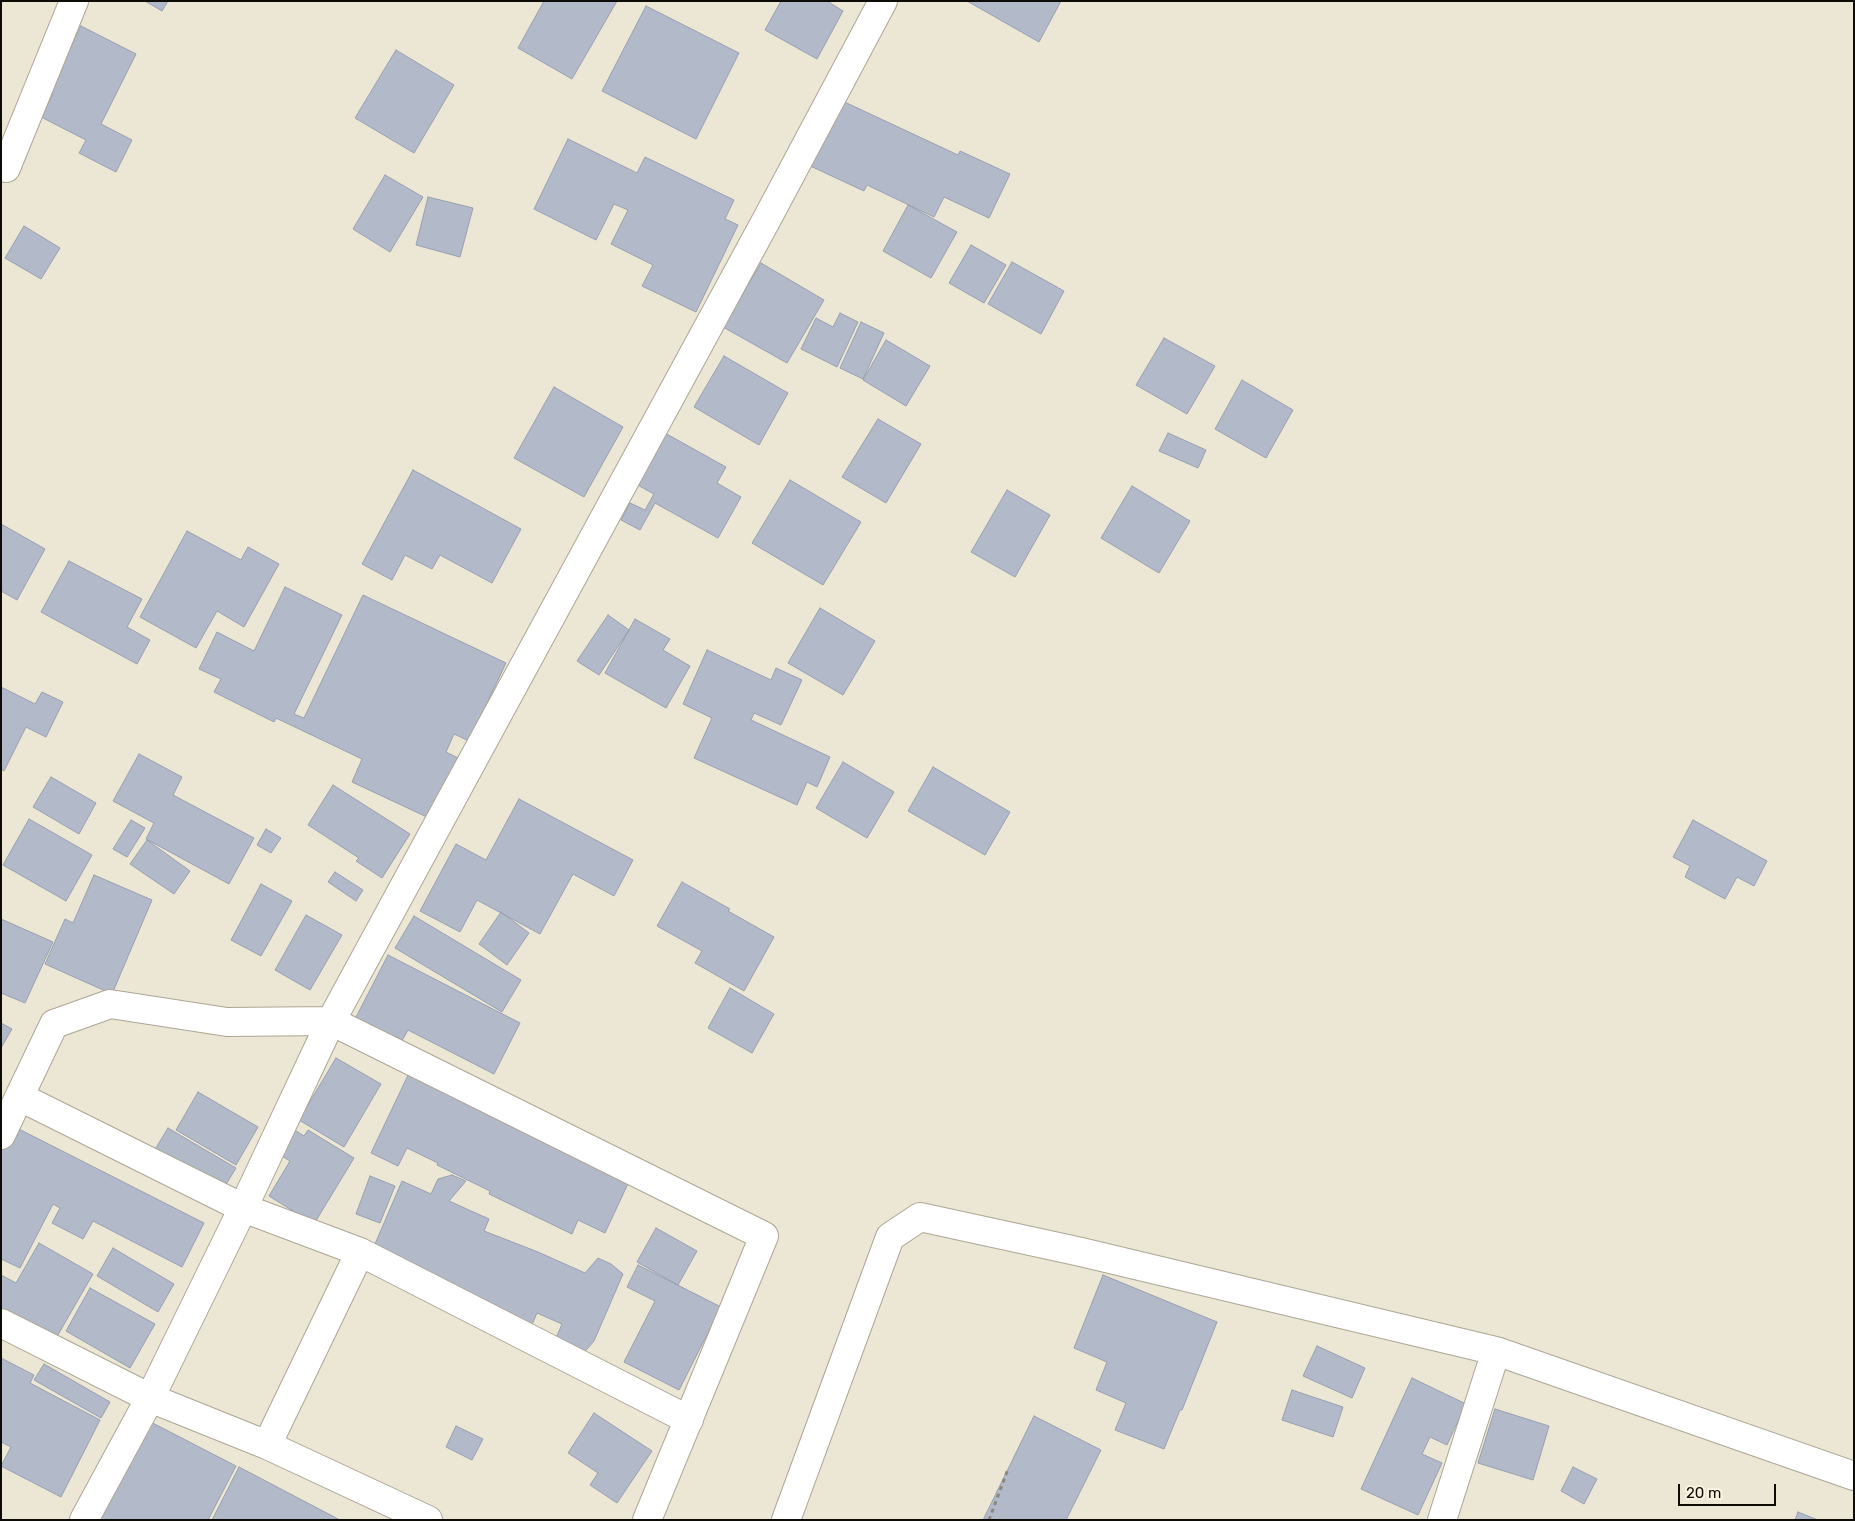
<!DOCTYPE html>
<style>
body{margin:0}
#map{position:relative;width:1855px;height:1521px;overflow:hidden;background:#ece6d5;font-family:Rubik,sans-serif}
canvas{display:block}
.frame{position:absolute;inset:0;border:2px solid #0d0b06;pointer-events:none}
.scale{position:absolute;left:1678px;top:1484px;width:98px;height:22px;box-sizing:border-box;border:2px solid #0d0b06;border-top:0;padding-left:6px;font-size:15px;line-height:18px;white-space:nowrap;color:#0d0b06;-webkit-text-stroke:4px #faf3e2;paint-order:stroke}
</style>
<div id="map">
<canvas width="1855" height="1521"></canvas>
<div class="frame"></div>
<div class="scale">20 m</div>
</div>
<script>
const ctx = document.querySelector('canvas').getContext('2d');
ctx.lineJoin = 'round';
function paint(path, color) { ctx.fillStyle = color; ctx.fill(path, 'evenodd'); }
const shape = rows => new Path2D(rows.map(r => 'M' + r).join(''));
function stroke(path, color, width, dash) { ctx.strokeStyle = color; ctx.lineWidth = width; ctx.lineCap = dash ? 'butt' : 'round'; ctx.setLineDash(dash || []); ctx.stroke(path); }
const building = shape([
 [145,1,168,1,162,11,145,1],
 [544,1,617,1,572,79,518,48,544,1],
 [781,1,827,1,843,11,817,59,765,30,781,1],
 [967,1,1061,1,1039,42,967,1],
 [646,6,739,53,696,139,602,91,646,6],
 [81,26,136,54,101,124,132,140,116,172,79,153,86,140,41,117,53,94,48,91,81,26],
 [396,50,454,85,414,153,355,118,396,50],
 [836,98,958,155,960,151,1010,174,989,218,944,197,934,217,867,185,864,191,806,164,836,98],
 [568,139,637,173,645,157,734,200,725,219,738,225,696,312,642,286,653,265,611,244,628,210,614,204,596,240,534,209,568,139],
 [385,175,423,197,390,252,353,229,385,175],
 [428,197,473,208,460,257,416,245,428,197],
 [908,205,957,232,931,278,883,251,908,205],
 [24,226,60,248,41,279,5,258,24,226],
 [971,245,1006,265,984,303,949,283,971,245],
 [1012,262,1064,291,1041,334,988,304,1012,262],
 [761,263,824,300,787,363,723,327,761,263],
 [840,313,858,322,837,367,801,349,816,318,833,327,840,313],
 [861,322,884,333,863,379,840,368,861,322],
 [1164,338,1215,366,1187,414,1136,385,1164,338],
 [886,340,930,366,906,406,863,380,886,340],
 [724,356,788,393,759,445,694,407,724,356],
 [1242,380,1293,410,1266,458,1215,429,1242,380],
 [554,387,623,427,584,497,514,458,554,387],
 [878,419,921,444,886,503,842,477,878,419],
 [663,432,726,467,717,483,741,497,718,538,655,503,640,530,621,520,630,503,645,510,654,494,634,483,663,432],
 [1168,433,1206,450,1198,468,1159,451,1168,433],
 [413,470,521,529,492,583,440,555,432,569,405,555,392,580,362,564,413,470],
 [790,480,861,522,823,585,752,543,790,480],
 [1132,486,1190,521,1159,573,1101,538,1132,486],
 [1007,490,1050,515,1015,577,971,552,1007,490],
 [1,524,45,549,17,600,1,591,1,524],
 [187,531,241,560,248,547,279,564,244,627,217,611,196,648,140,617,187,531],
 [69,561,142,599,127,627,150,640,137,664,41,612,69,561],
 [285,587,342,615,294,714,304,718,363,595,506,663,469,741,454,734,446,752,458,758,429,818,352,782,362,759,276,718,274,722,214,692,221,679,199,669,217,632,254,651,285,587],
 [820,608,875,641,843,695,788,663,820,608],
 [608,615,629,630,599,675,577,661,608,615],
 [635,619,670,639,663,650,690,666,666,708,605,673,635,619],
 [707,650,771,680,776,668,802,680,781,725,754,713,751,720,830,757,817,787,807,782,797,805,694,758,712,718,683,704,707,650],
 [1,687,35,704,42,692,63,702,46,737,26,727,4,771,1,769,1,687],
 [139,754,182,777,173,795,254,838,229,884,146,839,154,823,113,801,139,754],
 [843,762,894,792,867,838,816,808,843,762],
 [933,767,1010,812,985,855,908,811,933,767],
 [51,777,96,803,79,834,33,807,51,777],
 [333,785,410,834,382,878,356,861,359,858,308,825,333,785],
 [519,799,633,860,614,896,573,874,540,934,477,900,460,932,420,911,456,844,486,860,519,799],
 [29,819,92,855,66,901,3,865,29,819],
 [131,820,145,828,127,857,113,849,131,820],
 [1693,820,1767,861,1754,886,1737,877,1725,899,1685,877,1690,866,1673,857,1693,820],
 [266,829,281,838,271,853,257,845,266,829],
 [147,840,190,871,174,894,130,864,147,840],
 [335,872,363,890,356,901,328,882,335,872],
 [94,875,152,900,112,994,45,964,65,919,73,923,94,875],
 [682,882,730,909,728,911,774,937,744,991,695,963,702,951,657,926,682,882],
 [261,884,292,901,261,956,231,940,261,884],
 [501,912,529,933,507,965,479,944,501,912],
 [306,915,342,935,310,990,275,970,306,915],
 [414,916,521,980,502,1012,395,948,414,916],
 [1,919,53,942,25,1003,1,993,1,919],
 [388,955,520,1023,494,1074,408,1030,399,1046,353,1023,388,955],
 [730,988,774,1014,752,1053,708,1028,730,988],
 [1,1023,12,1029,1,1048,1,1023],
 [336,1058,381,1084,344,1147,299,1120,336,1058],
 [411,1069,632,1175,605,1233,578,1220,572,1234,489,1194,490,1191,437,1165,438,1163,407,1148,398,1166,371,1153,411,1069],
 [198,1092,258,1127,236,1165,176,1130,198,1092],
 [284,1123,304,1136,308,1130,354,1158,314,1224,269,1196,290,1161,269,1148,284,1123],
 [11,1125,204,1223,182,1267,93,1221,83,1239,52,1223,60,1208,53,1204,20,1268,1,1259,1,1145,11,1125],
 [168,1128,236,1168,222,1191,154,1151,168,1128],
 [452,1175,466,1181,449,1201,489,1219,484,1231,538,1252,585,1273,598,1258,611,1264,623,1274,594,1341,580,1357,553,1345,562,1324,537,1313,530,1329,515,1322,490,1302,372,1251,402,1181,431,1194,438,1179,452,1175],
 [370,1176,395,1186,380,1223,356,1214,370,1176],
 [656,1228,697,1251,678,1285,637,1262,656,1228],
 [39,1243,93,1274,55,1340,1,1312,1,1275,16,1283,39,1243],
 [113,1248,174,1284,158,1312,97,1276,113,1248],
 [638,1265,721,1307,679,1390,624,1362,655,1301,627,1287,638,1265],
 [1103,1275,1217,1322,1182,1410,1180,1410,1164,1449,1115,1430,1126,1403,1096,1390,1107,1362,1074,1348,1103,1275],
 [90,1288,155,1324,130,1368,66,1331,90,1288],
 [1317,1346,1365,1368,1352,1398,1303,1376,1317,1346],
 [1,1358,34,1375,30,1383,100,1420,61,1497,1,1466,11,1447,1,1442,1,1358],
 [44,1364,110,1402,101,1418,34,1380,44,1364],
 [1412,1378,1466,1404,1447,1445,1430,1437,1422,1454,1442,1463,1418,1515,1361,1489,1412,1378],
 [1292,1390,1343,1407,1333,1437,1282,1420,1292,1390],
 [1495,1409,1549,1426,1533,1480,1478,1463,1495,1409],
 [594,1413,652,1451,617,1503,590,1485,598,1473,568,1453,594,1413],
 [1034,1416,1101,1450,1066,1520,983,1520,1034,1416],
 [141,1417,236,1466,208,1520,88,1520,141,1417],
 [456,1426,483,1439,472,1460,446,1447,456,1426],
 [239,1467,340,1520,212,1520,239,1467],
 [1573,1467,1597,1479,1584,1504,1561,1491,1573,1467],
 [1798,1512,1818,1520,1795,1520,1798,1512]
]);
paint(building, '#b2baca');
stroke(building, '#979faf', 1);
const minor = shape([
 [1,166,6,168,74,1],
 [20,1097,243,1208,360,1252,689,1420],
 [1,1135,54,1024,110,1004,227,1022,331,1021,764,1236,647,1520],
 [1,1323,150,1398,267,1445,428,1520],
 [267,1445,360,1252],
 [84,1520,150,1398,243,1208,331,1021,768,217,883,1],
 [786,1520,890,1237,920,1217,1081,1252,1496,1351,1854,1476],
 [1442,1520,1496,1351]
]);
stroke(minor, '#aca695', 30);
stroke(shape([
 [989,1520,1008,1469]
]), '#8c877c', 3, [4, 4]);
stroke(minor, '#fff', 28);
</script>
